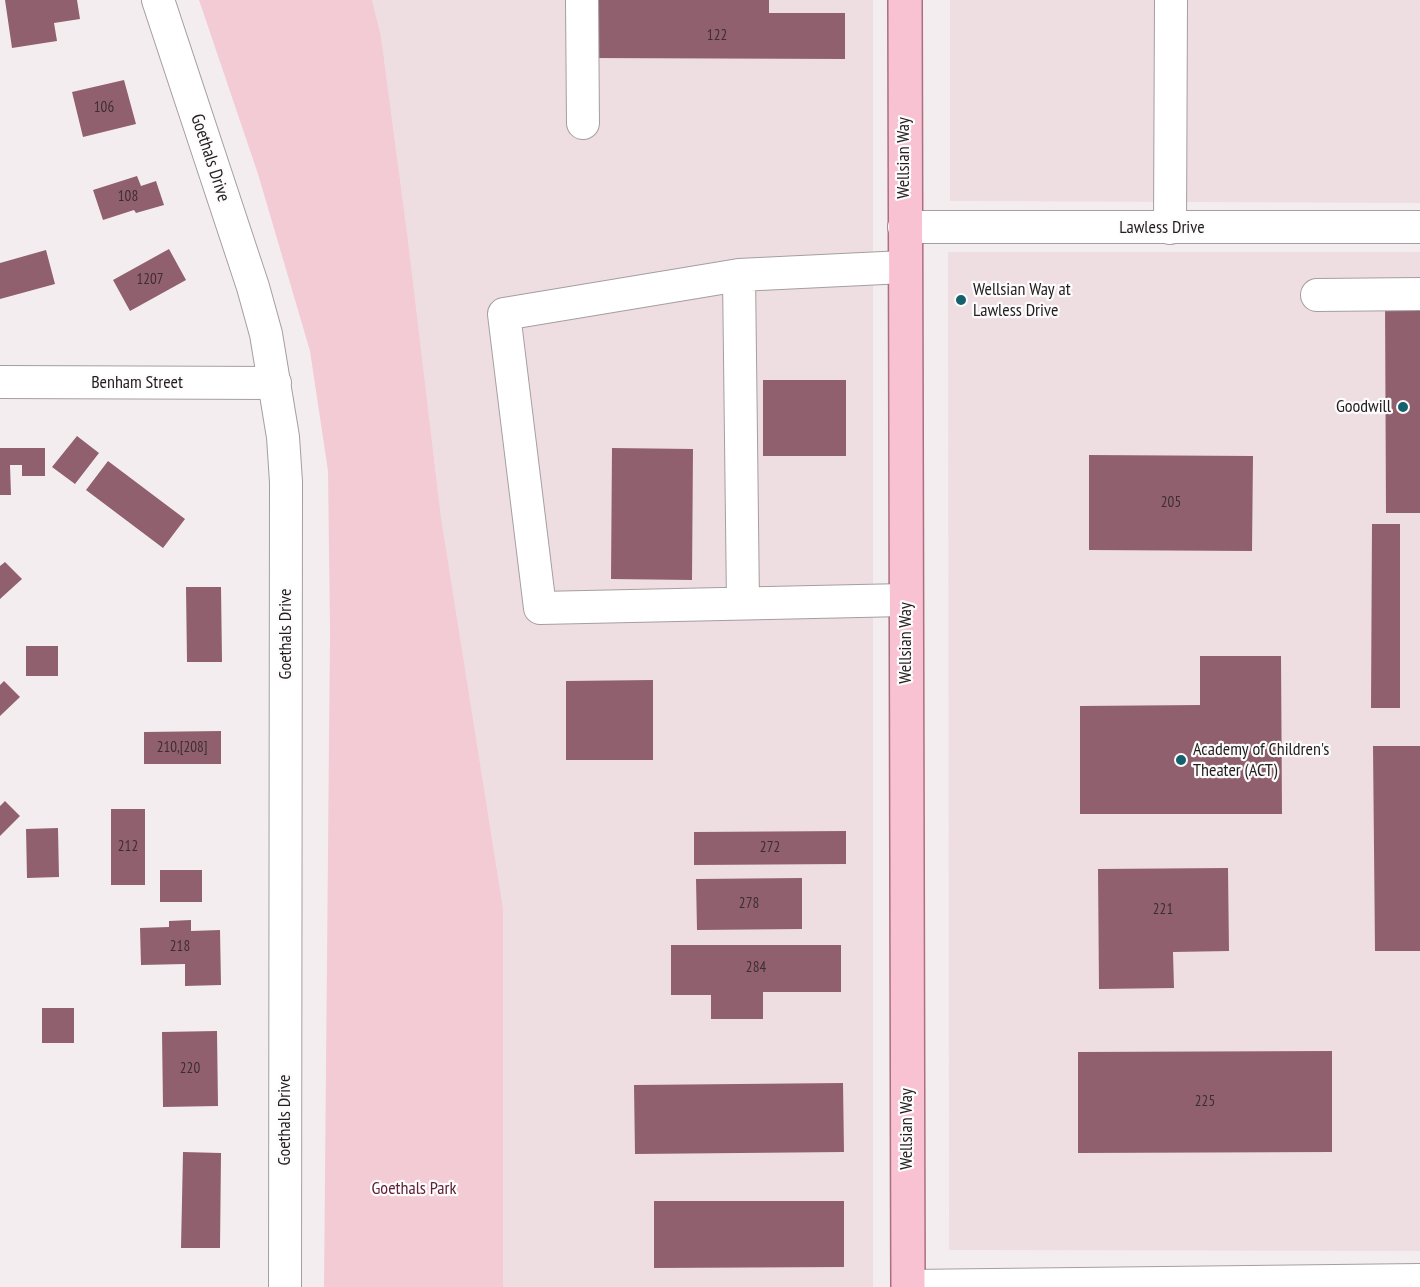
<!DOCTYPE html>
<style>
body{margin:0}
canvas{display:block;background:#f4edef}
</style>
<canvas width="1420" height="1287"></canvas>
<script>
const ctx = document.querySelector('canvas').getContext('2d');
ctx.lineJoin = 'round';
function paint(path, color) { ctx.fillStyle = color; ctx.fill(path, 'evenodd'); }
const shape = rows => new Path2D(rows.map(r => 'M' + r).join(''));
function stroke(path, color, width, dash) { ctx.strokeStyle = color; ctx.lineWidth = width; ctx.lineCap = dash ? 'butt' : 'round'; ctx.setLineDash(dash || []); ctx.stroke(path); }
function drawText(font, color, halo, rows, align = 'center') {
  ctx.font = font + ' "PT Sans Narrow",sans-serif'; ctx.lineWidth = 4.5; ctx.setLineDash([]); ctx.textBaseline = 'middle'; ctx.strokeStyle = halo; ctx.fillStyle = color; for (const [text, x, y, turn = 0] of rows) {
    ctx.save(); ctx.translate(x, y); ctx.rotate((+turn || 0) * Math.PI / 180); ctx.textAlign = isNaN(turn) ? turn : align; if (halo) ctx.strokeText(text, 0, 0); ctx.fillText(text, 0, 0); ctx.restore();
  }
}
paint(shape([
 [372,0,873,0,873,1287,503,1287,503,908,441,517,408,240,381,36],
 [950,0,1420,0,1420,203,950,201],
 [948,252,1420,252,1420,1251,949,1250]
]), '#eedee2');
paint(shape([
 [199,0,372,0,381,36,408,240,441,517,503,908,503,1287,324,1287,330,632,328,471,310,351,258,174]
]), '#f3cbd5');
paint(shape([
 [5,0,77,0,80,19,54,23,57,41,12,48],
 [589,0,769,0,769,13,845,13,845,59,589,58],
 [124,80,136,124,83,137,72,92],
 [137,176,141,186,156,181,164,205,136,213,134,210,103,220,93,190],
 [169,249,186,280,130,311,113,280],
 [46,250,55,284,0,299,0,263],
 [1385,300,1420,300,1420,513,1386,513],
 [763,380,846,380,846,456,763,456],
 [77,436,99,453,75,484,52,467],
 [0,448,45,448,45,476,22,476,22,465,10,465,11,495,0,495],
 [612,448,693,449,692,580,611,579],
 [1089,455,1253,456,1252,551,1089,550],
 [108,461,185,519,163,548,86,490],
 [1372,524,1400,524,1400,708,1371,708],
 [5,562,22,579,0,599,0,566],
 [186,587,221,587,222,662,187,662],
 [26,646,58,646,58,676,26,676],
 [1200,656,1281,656,1282,814,1080,814,1080,706,1200,705],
 [653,680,653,760,566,760,566,681],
 [4,681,20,697,0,716,0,685],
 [221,731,221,764,144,764,144,732],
 [1373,746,1420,746,1420,951,1375,951],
 [5,801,20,816,0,836,0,806],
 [111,809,145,809,145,885,111,885],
 [58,828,59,877,27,878,26,829],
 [846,831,846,864,694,865,694,832],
 [1228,868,1229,951,1173,952,1174,988,1099,989,1098,869],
 [160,870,202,870,202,902,160,902],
 [802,878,802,929,697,930,696,879],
 [191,920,191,931,220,930,221,985,185,986,185,964,141,965,140,928,169,927,169,921],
 [671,945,841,945,841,992,763,992,763,1019,711,1019,711,995,671,995],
 [42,1008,74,1008,74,1043,42,1043],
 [217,1031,218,1106,163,1107,162,1032],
 [1332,1051,1332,1152,1078,1153,1078,1052],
 [843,1083,844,1152,635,1154,634,1085],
 [183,1152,221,1153,220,1248,181,1248],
 [654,1201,844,1201,844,1267,654,1268]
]), '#91606e');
const minor = shape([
 [158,0,253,287,266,334,283,437,286,482,285,1287],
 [582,0,583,123],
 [904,227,1420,227],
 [1170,228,1171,0],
 [904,267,739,275,504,314,540,608,905,600],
 [739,275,743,603],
 [1317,295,1420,294],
 [0,382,275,383],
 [908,1286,1420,1280]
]);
const major = shape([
 [905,0,908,1287]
]);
stroke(minor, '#a59ea0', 34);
stroke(major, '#aa6f80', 36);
stroke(minor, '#fff', 32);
stroke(major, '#f8c2d2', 33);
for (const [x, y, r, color] of [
 [961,300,6,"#14606c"],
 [1403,407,6,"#14606c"],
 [1181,760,6,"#14606c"]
]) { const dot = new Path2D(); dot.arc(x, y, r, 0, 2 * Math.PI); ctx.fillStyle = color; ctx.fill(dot); stroke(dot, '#fefbfc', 2); }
drawText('15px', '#3d2e33', null, [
 ["122",717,36],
 ["106",104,108],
 ["108",128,197],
 ["1207",150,280],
 ["205",1171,503],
 ["210,[208]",182,748],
 ["212",128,847],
 ["272",770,848],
 ["278",749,904],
 ["221",1163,910],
 ["218",180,947],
 ["284",756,968],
 ["220",190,1069],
 ["225",1205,1102]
]);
drawText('18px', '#211e1f', '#fefbfc', [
 ["Goethals Drive",210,158,72],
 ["Wellsian Way",904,158,-90],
 ["Lawless Drive",1162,228],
 ["Benham Street",137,383],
 ["Goethals Drive",286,634,-90],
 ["Wellsian Way",906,643,-90],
 ["Goethals Drive",285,1120,-90],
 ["Wellsian Way",907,1129,-90]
]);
drawText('18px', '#211e1f', '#fefbfc', [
 ["Wellsian Way at",973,290],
 ["Lawless Drive",973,311],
 ["Goodwill",1391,407,"right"],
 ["Academy of Children's",1193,750],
 ["Theater (ACT)",1193,771]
], 'left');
drawText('18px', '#602137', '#fefbfc', [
 ["Goethals Park",414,1189]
]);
</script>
